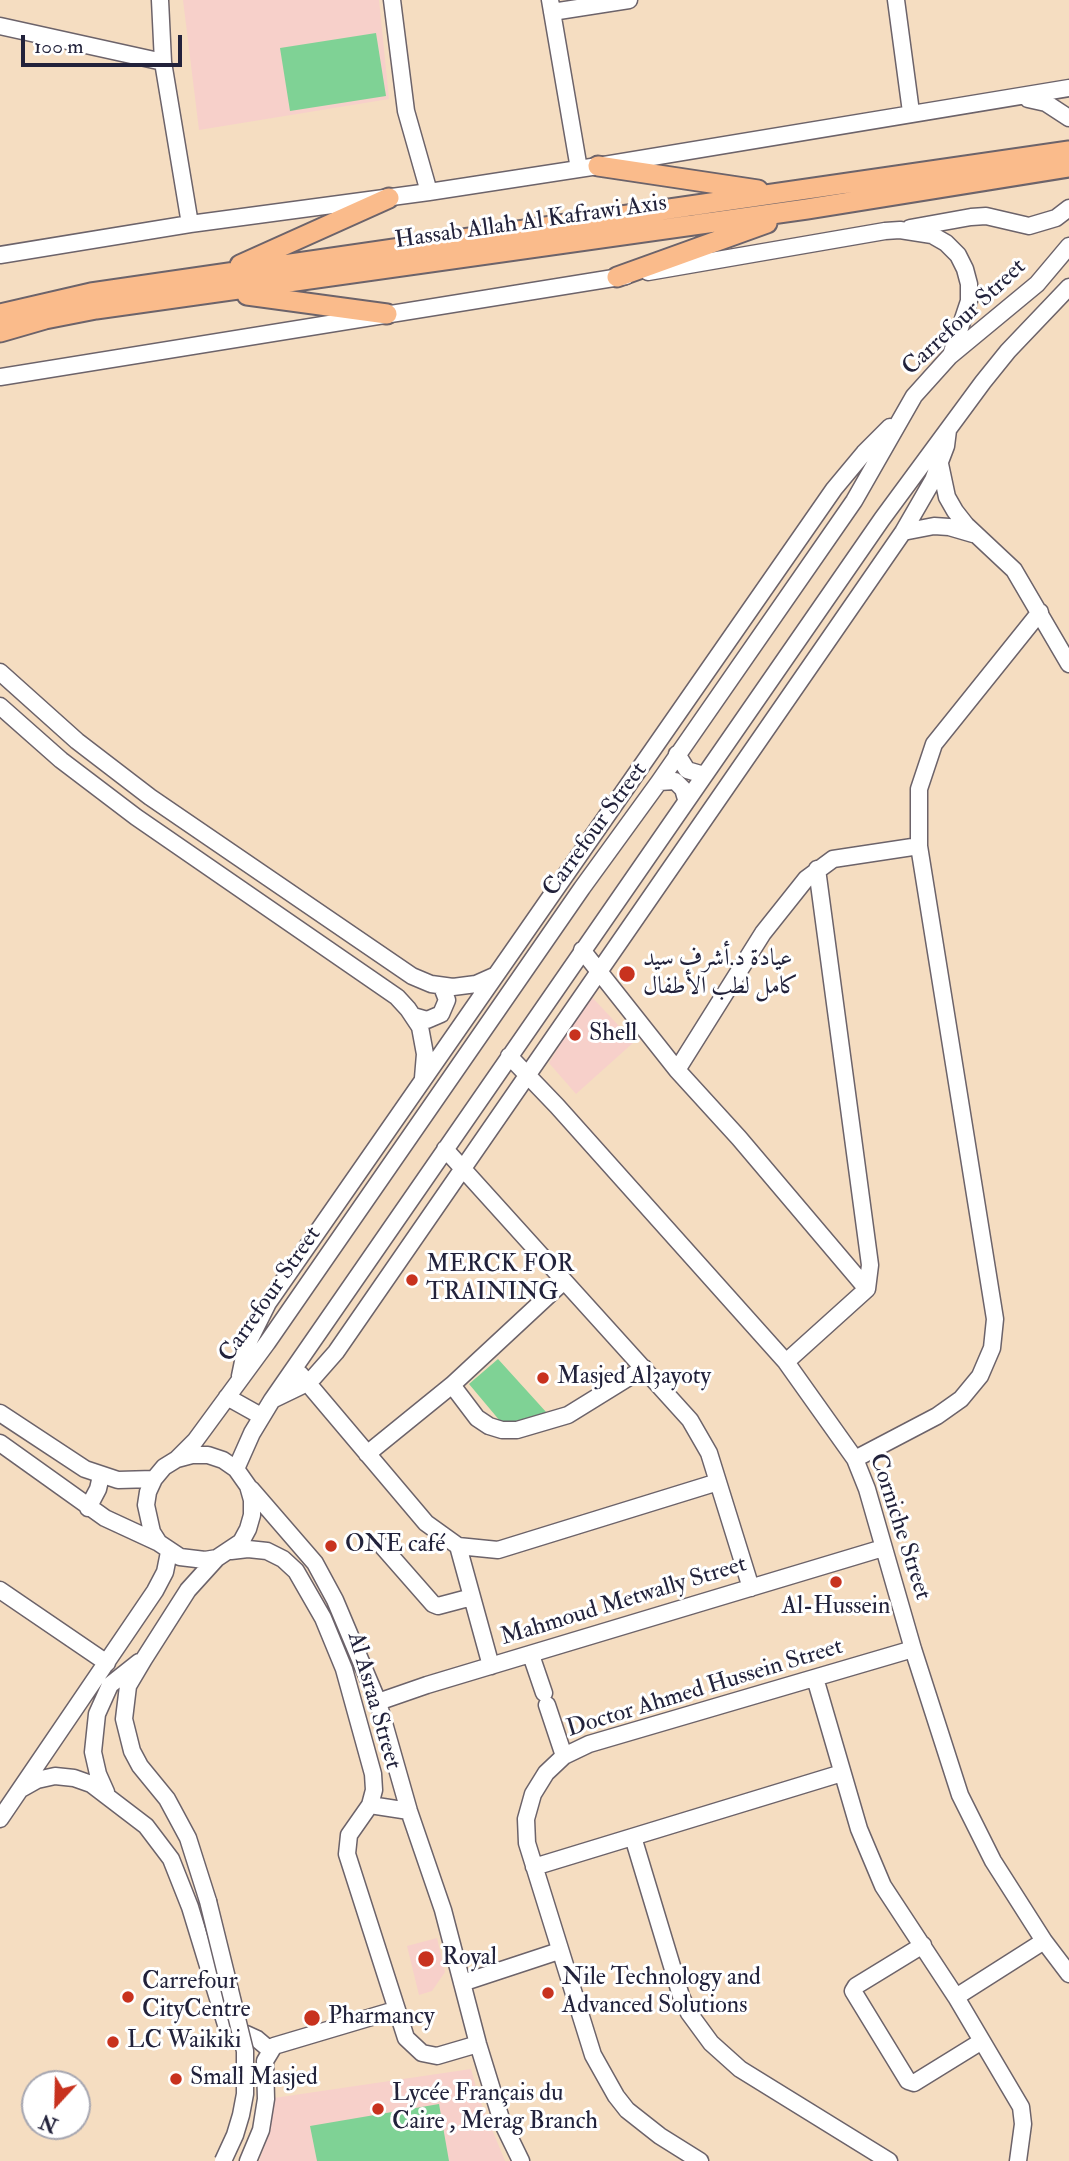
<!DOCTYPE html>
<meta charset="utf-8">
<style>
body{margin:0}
#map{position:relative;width:1069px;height:2161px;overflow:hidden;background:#f5ddc1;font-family:"IM FELL Double Pica",serif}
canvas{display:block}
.north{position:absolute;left:21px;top:2070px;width:70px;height:70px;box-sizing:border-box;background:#fff;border:2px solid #a7a7b1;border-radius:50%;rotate:202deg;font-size:19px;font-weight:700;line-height:28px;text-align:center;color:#22223b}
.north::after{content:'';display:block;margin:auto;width:24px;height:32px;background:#c8321e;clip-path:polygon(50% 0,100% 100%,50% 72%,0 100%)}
.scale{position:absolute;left:21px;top:35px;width:161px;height:32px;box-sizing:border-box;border:4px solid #22223b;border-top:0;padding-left:9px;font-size:21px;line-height:24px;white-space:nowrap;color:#22223b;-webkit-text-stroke:5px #fff;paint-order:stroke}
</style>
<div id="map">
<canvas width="1069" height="2161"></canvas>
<div class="north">N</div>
<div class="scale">100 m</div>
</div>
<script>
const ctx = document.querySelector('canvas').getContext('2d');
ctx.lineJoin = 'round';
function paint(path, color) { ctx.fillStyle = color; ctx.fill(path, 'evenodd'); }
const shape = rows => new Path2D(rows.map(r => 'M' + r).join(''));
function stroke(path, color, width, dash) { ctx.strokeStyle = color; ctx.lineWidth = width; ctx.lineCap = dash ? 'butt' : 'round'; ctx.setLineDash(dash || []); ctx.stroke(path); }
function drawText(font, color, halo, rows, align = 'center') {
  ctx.font = font + ' "IM FELL Double Pica",Amiri,serif'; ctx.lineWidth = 6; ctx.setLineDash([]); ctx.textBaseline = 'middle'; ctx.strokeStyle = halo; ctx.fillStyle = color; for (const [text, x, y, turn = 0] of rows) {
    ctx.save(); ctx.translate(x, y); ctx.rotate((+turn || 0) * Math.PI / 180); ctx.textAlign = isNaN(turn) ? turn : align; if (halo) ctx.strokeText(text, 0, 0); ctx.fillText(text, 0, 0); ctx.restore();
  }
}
paint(shape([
 [183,0,379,0,389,99,199,130],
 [590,995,634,1042,576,1094,549,1063],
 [437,1938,445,1972,432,1991,419,1995,407,1946],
 [471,2069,479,2098,505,2161,259,2161,267,2139,274,2098]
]), '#f7d0ca');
paint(shape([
 [376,33,386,96,290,111,280,48],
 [498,1359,547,1413,509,1424,500,1421,469,1384],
 [439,2104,449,2161,317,2161,310,2126]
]), '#7fd295');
const minor = shape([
 [160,0,163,62,190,224],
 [392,0,406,111,429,192],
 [550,0,579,169],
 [896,0,911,112],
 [552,12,629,0],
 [0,26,163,62],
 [1028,99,1046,103,1069,118],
 [910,228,971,217,986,216,1029,226,1056,218,1069,208],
 [0,255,190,224,429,192,598,166,1069,88],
 [648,272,885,231,900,230,932,235,946,243,958,255,965,269,969,284,969,301,951,355],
 [0,377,626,276],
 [940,464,947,497,955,511,966,525,1014,570,1069,664],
 [903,532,934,526,949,527,973,534],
 [0,672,77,741,150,797,412,976,431,984,453,987,476,984,494,976],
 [0,706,61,760,136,817,397,997,408,1009,420,1027,425,1054,423,1078],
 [677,754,687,770,704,775],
 [659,782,675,781,683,789,686,799],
 [582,950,677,1070,739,1138,867,1289],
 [413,1016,427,1020,441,1014,447,1000,442,987],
 [509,1056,557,1106,786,1362,855,1459,867,1489,913,1649,960,1795,993,1861,1044,1941,1069,1974],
 [677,1070,763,933,806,879,833,859,919,846],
 [445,1149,690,1420,709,1453,751,1588],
 [786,1362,867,1289,870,1265,817,869],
 [300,1374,426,1523,458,1546,498,1550,718,1482],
 [240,1376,246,1347,268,1303,834,489,864,453,890,427],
 [452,1385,477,1418,489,1426,502,1430,517,1430,568,1415,644,1368],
 [227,1397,261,1416],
 [272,1400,301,1386,314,1377,336,1352,903,532,933,480,946,446,948,430],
 [0,1413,85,1469,118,1480,154,1479],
 [0,1443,105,1518,159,1543],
 [367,1454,452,1385,564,1281],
 [177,1459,192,1455,208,1455,223,1460,236,1469,248,1486,252,1500,252,1515,248,1529,241,1542,217,1558,205,1560,180,1557,159,1543,152,1532,146,1505,148,1492,154,1479,164,1467,177,1459,195,1441,267,1343,582,888,659,782,854,501,914,396,950,356,1037,284,1069,246],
 [855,1459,937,1416,961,1399,980,1376,992,1348,995,1319,919,846,919,789,934,744,1040,612],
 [236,1469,252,1433,272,1400,882,519,983,382,1008,351,1069,287],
 [251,1489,315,1563,335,1600,378,1702,409,1811,443,1910,478,2044,502,2122,521,2161],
 [88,1508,98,1489,101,1476],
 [458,1546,491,1666],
 [383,1547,433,1604,438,1606,472,1597],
 [231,1551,248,1549,267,1551,283,1559,296,1571,323,1618,344,1669,373,1774,374,1790,370,1805,349,1835,347,1854,406,2038,422,2053,437,2056,478,2044],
 [0,1590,107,1663],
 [531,1655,544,1693],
 [815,1678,859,1829,883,1886,956,1997,1021,2107,1023,2124,1018,2161],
 [378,1702,427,1685,883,1548],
 [547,1705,564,1756],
 [21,1789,37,1780,55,1776,74,1778,91,1784,146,1826,171,1859,190,1907,230,2038,235,2035,246,2034,257,2039,270,2050],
 [106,1792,98,1774,93,1752,97,1714,110,1685,139,1662],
 [370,1805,409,1811],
 [0,1819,155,1591,165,1572,169,1552],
 [633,1837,681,1996,689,2013,711,2043,740,2069,889,2161],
 [534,1867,842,1773],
 [208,1901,188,1838,167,1799,140,1766,132,1751,124,1719,128,1686,144,1659,188,1590,217,1558],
 [923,1945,856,1986,853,1991,908,2081,914,2083,982,2041],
 [462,1983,559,1951],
 [956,1997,1044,1941],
 [248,2161,261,2130,266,2099,265,2061,274,2046,395,2010],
 [700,2161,660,2136,627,2110,616,2096,593,2055,527,1843,526,1819,533,1794,546,1773,564,1756,589,1744,913,1649]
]);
const major = shape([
 [598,166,758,190],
 [240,265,389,198],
 [617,277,767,223],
 [247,295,387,314],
 [0,314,91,293,1069,151],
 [0,332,45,319,96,309,807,209,1069,167]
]);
stroke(minor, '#6c636a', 19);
stroke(major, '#6c636a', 23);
stroke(minor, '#fff', 16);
stroke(major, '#fabb8b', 19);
const minorBridge = shape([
 [208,1901,245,2051,245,2094,241,2115,235,2135,223,2161]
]);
stroke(minorBridge, '#6c636a', 19, []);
stroke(minorBridge, '#fff', 16);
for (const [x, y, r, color] of [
 [627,974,9,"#c8321e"],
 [575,1035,7,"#c8321e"],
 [412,1280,7,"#c8321e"],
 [543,1378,7,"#c8321e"],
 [331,1546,7,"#c8321e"],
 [836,1582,7,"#c8321e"],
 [426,1959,9,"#c8321e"],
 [548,1993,7,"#c8321e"],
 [128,1997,7,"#c8321e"],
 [312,2018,9,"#c8321e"],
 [113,2042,7,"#c8321e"],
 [176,2079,7,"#c8321e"],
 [378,2109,7,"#c8321e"]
]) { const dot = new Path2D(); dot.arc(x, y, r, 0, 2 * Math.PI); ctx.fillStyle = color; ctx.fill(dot); stroke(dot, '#fff', 2.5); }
drawText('24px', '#22223b', '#fff', [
 ["Hassab Allah Al Kafrawi Axis",531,223,-8],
 ["Carrefour Street",965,318,-43],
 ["Carrefour Street",596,830,-54],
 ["Carrefour Street",271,1295,-55],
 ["Corniche Street",899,1527,72],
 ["Mahmoud Metwally Street",624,1602,-17],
 ["Doctor Ahmed Hussein Street",705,1689,-17],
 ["Al Asraa Street",373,1701,74]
]);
drawText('24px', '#22223b', '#fff', [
 ["عيادة د.أشرف سيد",643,960],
 ["كامل لطب الأطفال",643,988],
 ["Shell",589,1035],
 ["MERCK FOR",426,1266],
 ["TRAINING",426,1294],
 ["Masjed Al3ayoty",557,1378],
 ["ONE café",345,1546],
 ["Al-Hussein",836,1608,"center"],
 ["Royal",442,1959],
 ["Nile Technology and",562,1979],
 ["Advanced Solutions",562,2007],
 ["Carrefour",142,1983],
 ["CityCentre",142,2011],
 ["Pharmancy",328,2018],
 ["LC Waikiki",127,2042],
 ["Small Masjed",190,2079],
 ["Lycée Français du",392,2095],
 ["Caire , Merag Branch",392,2123]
], 'left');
</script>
